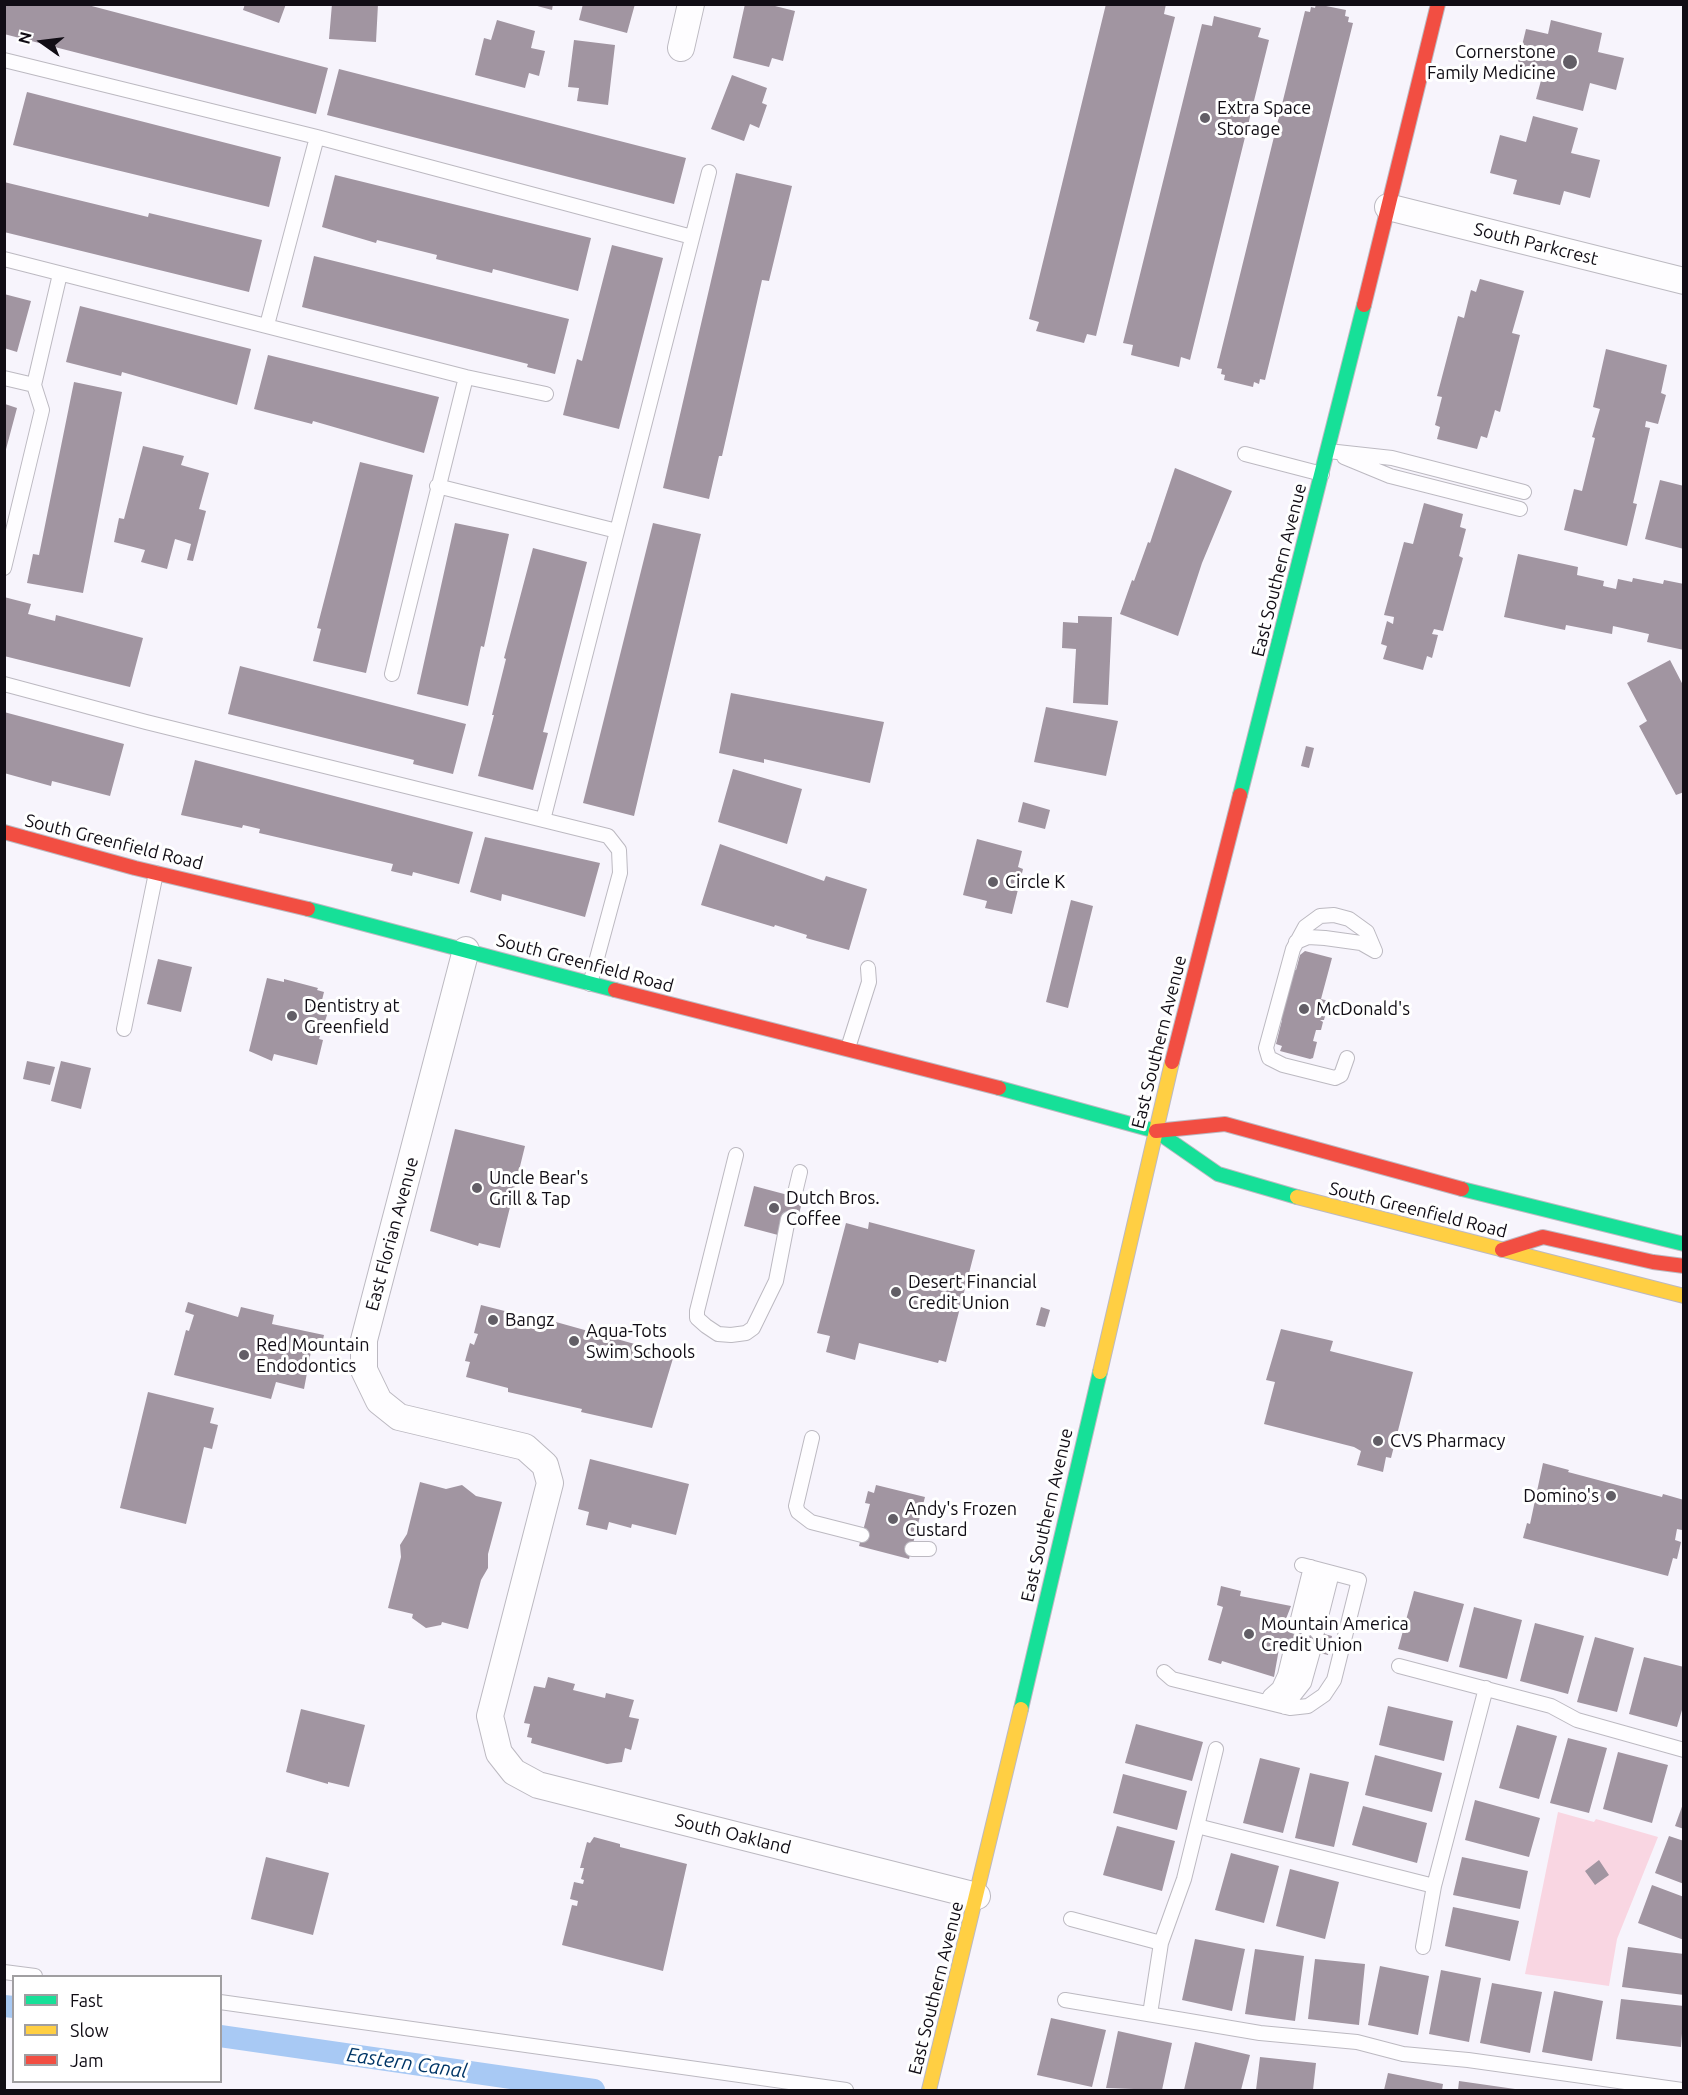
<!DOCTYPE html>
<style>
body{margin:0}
#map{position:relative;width:1688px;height:2095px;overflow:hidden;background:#f7f4fc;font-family:Ubuntu,sans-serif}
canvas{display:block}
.frame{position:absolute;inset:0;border:6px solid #110d15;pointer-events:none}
.legend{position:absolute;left:12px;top:1975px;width:210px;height:108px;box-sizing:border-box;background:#fff;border:2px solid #a09ea1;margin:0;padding:8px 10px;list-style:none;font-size:18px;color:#110d15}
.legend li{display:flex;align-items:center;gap:12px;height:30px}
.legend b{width:30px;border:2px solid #a09ea1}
.north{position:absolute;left:12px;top:12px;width:60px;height:60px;-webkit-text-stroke:4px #fff;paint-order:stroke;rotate:284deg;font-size:16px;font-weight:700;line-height:24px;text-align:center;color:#110d15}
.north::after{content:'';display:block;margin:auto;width:21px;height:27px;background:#110d15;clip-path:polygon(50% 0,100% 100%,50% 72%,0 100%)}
</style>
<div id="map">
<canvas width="1688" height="2095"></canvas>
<div class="frame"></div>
<ul class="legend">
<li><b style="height:8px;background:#16e098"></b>Fast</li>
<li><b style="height:8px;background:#ffcf43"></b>Slow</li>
<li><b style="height:8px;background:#f24e42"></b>Jam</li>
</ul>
<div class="north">N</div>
</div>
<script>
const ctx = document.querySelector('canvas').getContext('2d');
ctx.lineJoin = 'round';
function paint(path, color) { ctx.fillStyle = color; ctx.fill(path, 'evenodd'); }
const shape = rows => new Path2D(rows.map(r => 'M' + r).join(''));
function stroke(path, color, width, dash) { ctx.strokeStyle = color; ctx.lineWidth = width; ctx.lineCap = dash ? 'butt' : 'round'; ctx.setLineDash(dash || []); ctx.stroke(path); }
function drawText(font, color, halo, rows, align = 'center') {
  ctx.font = font + ' Ubuntu,sans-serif'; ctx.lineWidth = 6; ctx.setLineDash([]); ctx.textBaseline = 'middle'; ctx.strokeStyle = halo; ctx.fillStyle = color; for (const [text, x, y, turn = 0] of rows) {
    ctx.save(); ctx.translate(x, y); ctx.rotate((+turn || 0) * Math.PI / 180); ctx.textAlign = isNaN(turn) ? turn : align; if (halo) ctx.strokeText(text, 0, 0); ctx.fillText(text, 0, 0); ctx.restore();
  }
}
paint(shape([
 [1558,1812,1594,1822,1596,1819,1658,1837,1617,1939,1609,1986,1525,1974]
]), '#f9d6e2');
stroke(shape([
 [4,2006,14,2007],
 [220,2036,594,2090]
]), '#a8c9f4', 22);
paint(shape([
 [4,4,84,4,328,68,316,114,4,34],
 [245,4,286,4,279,23,243,10],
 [332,4,378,4,376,42,329,39],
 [530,4,553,4,552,10],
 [583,4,635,4,627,33,579,20],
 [745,4,767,4,795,11,783,61,772,58,769,67,733,58],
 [1106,4,1166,4,1164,14,1175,17,1096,336,1087,334,1084,343,1036,331,1039,322,1029,319],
 [1316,4,1346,10,1345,16,1349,17,1348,22,1353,23,1265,380,1260,379,1259,384,1254,382,1253,387,1224,380,1225,375,1221,374,1222,369,1217,368,1305,11,1310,12,1311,7,1315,8],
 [1214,16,1261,28,1258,37,1269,40,1190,360,1181,357,1179,367,1131,355,1133,345,1123,343,1202,24,1212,26],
 [497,20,535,31,531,48,545,51,539,76,529,73,525,88,475,75,484,38,491,40],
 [1551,20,1602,33,1598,52,1624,58,1616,90,1590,83,1583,111,1536,99,1543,73,1517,66,1526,29,1548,34],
 [574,40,615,45,608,105,577,101,579,88,568,87],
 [339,69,686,158,674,204,327,115],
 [732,75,767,88,762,103,767,105,759,128,750,124,744,141,711,129],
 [27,92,281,157,269,207,13,145],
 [1533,116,1578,128,1571,153,1600,160,1590,198,1564,191,1560,205,1513,194,1517,180,1490,173,1500,135,1526,142],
 [736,173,792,186,769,281,762,280,722,456,719,456,709,499,663,488],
 [335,175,591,238,578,291,493,269,492,273,436,259,437,255,377,240,376,243,322,227],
 [4,182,148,217,149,213,262,240,249,292,4,232],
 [612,245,663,258,619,429,563,415,577,359,582,361],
 [314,256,569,319,555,374,527,367,528,364,302,307],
 [1480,279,1524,291,1512,333,1520,335,1500,412,1495,410,1487,438,1481,436,1477,449,1437,439,1440,427,1435,425,1442,397,1437,396,1458,316,1464,318,1471,290,1476,292],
 [4,294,31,301,17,352,4,348],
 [80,306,251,349,237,405,122,372,121,376,66,362],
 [1606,349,1667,365,1661,393,1666,395,1658,424,1646,421,1645,427,1650,428,1633,503,1637,504,1627,546,1564,530,1574,489,1582,491,1595,438,1592,437,1600,409,1593,407],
 [268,355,439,397,424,453,313,421,312,424,254,409],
 [74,382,122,392,83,593,27,583,33,554,39,555],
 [5,404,17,408,5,453],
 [143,446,184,456,181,465,209,473,199,509,206,511,193,561,187,560,191,544,175,539,167,569,141,562,145,550,114,542,119,518,124,519],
 [360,462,413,475,366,673,313,661,321,629,317,628],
 [1175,468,1232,491,1202,563,1178,636,1120,614,1132,580,1134,581,1148,542,1150,543],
 [1660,480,1684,486,1684,549,1645,539],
 [1424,503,1463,514,1460,527,1466,529,1459,556,1463,558,1443,631,1434,629,1432,634,1438,635,1432,658,1427,656,1423,670,1383,659,1387,646,1381,644,1387,621,1393,624,1394,617,1384,615,1404,542,1413,544],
 [455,523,509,534,484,647,481,646,468,706,417,694],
 [653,523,701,534,634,816,583,803],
 [533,548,587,562,543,732,548,733,533,790,478,776,494,715,492,715,506,659,504,658],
 [1518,554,1578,567,1577,575,1604,581,1603,586,1616,589,1618,579,1632,582,1633,578,1663,584,1664,580,1684,584,1684,650,1647,642,1649,634,1613,626,1612,634,1566,625,1565,630,1504,617],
 [4,597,31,604,28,614,55,621,56,615,143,638,130,687,4,656],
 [1078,616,1112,617,1108,705,1073,703,1076,649,1062,648,1063,622,1078,623],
 [1670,660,1684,687,1684,792,1676,795,1639,726,1647,721,1627,683],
 [240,666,466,724,453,774,413,764,414,760,228,714],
 [731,693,884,722,870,783,764,759,764,763,719,753],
 [1046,707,1118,721,1106,776,1034,762],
 [4,712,124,744,110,796,52,781,51,786,4,773],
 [1306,746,1314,748,1309,768,1301,766],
 [195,760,473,832,459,884,413,872,412,876,391,871,393,864,259,833,260,829,243,825,242,828,181,815],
 [733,769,802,789,787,844,718,822],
 [1023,802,1050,810,1045,829,1018,822],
 [485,837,600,863,585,917,502,894,501,901,470,892],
 [977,839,1022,851,1018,867,1023,869,1012,914,985,908,987,901,963,895],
 [720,844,824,881,826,876,867,889,849,950,806,938,807,935,775,925,774,927,701,905],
 [1071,900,1093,906,1068,1008,1046,1002],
 [1305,951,1332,958,1321,999,1329,1001,1324,1020,1320,1020,1323,1022,1321,1030,1316,1030,1313,1041,1317,1042,1313,1058,1310,1059,1280,1051,1282,1046,1276,1044,1282,1020,1279,1017,1292,969,1296,970,1300,955],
 [158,959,192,967,181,1012,147,1004],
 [267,978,284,982,284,979,318,988,317,990,324,992,321,1004,330,1006,319,1039,323,1040,317,1065,274,1054,272,1061,249,1051],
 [27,1061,55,1067,50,1085,23,1079],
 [61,1061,91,1068,81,1109,51,1101],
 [455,1129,525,1146,500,1248,479,1243,478,1246,430,1231],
 [754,1186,803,1199,797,1221,783,1217,778,1235,744,1226],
 [869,1222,975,1250,946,1362,939,1360,938,1363,859,1343,855,1360,826,1352,830,1336,817,1333,846,1223,868,1229],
 [188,1302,238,1317,241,1307,274,1315,272,1324,324,1335,321,1349,312,1346,304,1389,276,1382,271,1399,174,1375,186,1330,189,1331,194,1315,185,1312],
 [481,1305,556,1324,556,1322,674,1355,652,1428,581,1412,582,1409,508,1392,508,1388,466,1377,470,1362,465,1361,470,1343,474,1345,478,1334,474,1333],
 [1041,1307,1050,1310,1045,1327,1036,1325],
 [1281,1329,1333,1341,1330,1351,1413,1372,1391,1458,1386,1457,1383,1472,1357,1465,1361,1451,1354,1447,1264,1424,1275,1382,1266,1380],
 [148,1392,214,1408,210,1423,218,1425,212,1449,204,1447,186,1524,120,1508],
 [590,1459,689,1484,676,1535,632,1524,631,1528,609,1522,607,1530,586,1525,589,1512,578,1509],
 [1543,1463,1569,1470,1568,1472,1662,1497,1663,1494,1684,1500,1684,1526,1682,1530,1677,1529,1675,1540,1681,1542,1677,1559,1673,1558,1668,1576,1523,1538,1527,1523,1530,1524],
 [420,1482,446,1489,462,1485,476,1496,502,1502,488,1554,488,1568,481,1580,468,1629,442,1622,441,1625,426,1628,412,1618,413,1614,388,1608,401,1557,400,1545,407,1534],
 [876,1485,925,1497,909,1559,859,1546,870,1504,865,1503,868,1491,874,1493],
 [1221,1586,1241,1591,1240,1596,1291,1606,1284,1624,1332,1636,1328,1655,1280,1643,1274,1677,1222,1661,1221,1664,1208,1660,1223,1607,1217,1605],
 [1414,1591,1464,1604,1448,1662,1398,1649],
 [1474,1607,1522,1620,1507,1679,1459,1667],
 [1535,1623,1584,1636,1568,1694,1520,1681],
 [1595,1637,1634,1648,1617,1712,1577,1702],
 [1644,1657,1684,1667,1684,1703,1677,1727,1629,1714],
 [548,1677,575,1684,573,1690,605,1698,606,1693,634,1700,629,1717,639,1719,631,1750,625,1748,622,1762,607,1764,531,1743,532,1738,527,1737,530,1724,524,1723,534,1686,545,1688],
 [1388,1706,1453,1721,1444,1761,1379,1745],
 [301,1709,365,1725,349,1787,328,1782,328,1784,286,1772],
 [1136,1724,1203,1742,1192,1781,1125,1763],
 [1517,1725,1557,1736,1539,1799,1499,1788],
 [1568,1738,1607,1748,1589,1813,1550,1803],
 [1618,1752,1668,1765,1652,1823,1603,1809],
 [1375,1755,1442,1773,1432,1812,1365,1795],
 [1260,1758,1300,1768,1283,1833,1243,1823],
 [1310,1773,1349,1782,1334,1847,1295,1838],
 [1123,1774,1187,1791,1177,1830,1113,1813],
 [1475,1800,1540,1818,1529,1857,1465,1840],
 [1684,1801,1684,1829,1675,1826],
 [1363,1806,1427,1823,1417,1863,1352,1845],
 [1117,1826,1175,1841,1162,1891,1103,1875],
 [1669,1836,1684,1841,1684,1884,1655,1873],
 [594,1837,620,1844,620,1847,687,1864,663,1971,562,1945,572,1905,577,1906,578,1901,570,1899,574,1882,583,1884,584,1880,581,1879,584,1868,580,1868,587,1842,590,1843],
 [1231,1853,1279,1866,1264,1923,1215,1910],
 [266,1857,329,1873,313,1935,251,1919],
 [1462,1857,1528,1871,1520,1909,1453,1895],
 [1599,1860,1609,1875,1595,1885,1585,1871],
 [1290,1869,1339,1882,1325,1939,1276,1926],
 [1652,1885,1684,1897,1684,1940,1638,1923],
 [1453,1907,1519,1921,1510,1961,1445,1946],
 [1195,1939,1245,1949,1232,2011,1182,2000],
 [1628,1947,1684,1954,1684,1995,1622,1987],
 [1255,1949,1304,1956,1295,2021,1245,2014],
 [1315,1959,1365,1964,1359,2025,1308,2019],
 [1380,1966,1429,1976,1418,2035,1368,2025],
 [1441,1970,1481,1978,1469,2042,1429,2034],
 [1492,1983,1542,1992,1530,2053,1480,2043],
 [1554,1991,1603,2001,1592,2061,1542,2052],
 [1621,1999,1684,2006,1681,2047,1616,2039],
 [1051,2018,1106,2030,1092,2087,1037,2075],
 [1118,2031,1172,2043,1162,2090,1106,2088],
 [1195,2042,1250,2055,1241,2090,1184,2090],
 [1260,2057,1316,2063,1313,2090,1256,2090],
 [1388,2073,1443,2084,1442,2090,1384,2090],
 [1459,2081,1515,2089,1515,2090,1458,2090]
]), '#a195a1');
const lane = shape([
 [4,60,317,137,692,237],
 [4,259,466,377,546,394],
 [267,325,317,137],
 [4,378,34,385],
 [1328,451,1392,458,1524,492],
 [1245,454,1322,474],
 [1344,457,1390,476,1520,509],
 [437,486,617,531],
 [4,568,42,410,34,385,60,274],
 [392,674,466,377],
 [4,684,146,722,608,836,619,850,620,873,590,984],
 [543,820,709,172],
 [1296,942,1308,937,1325,938,1361,943,1375,951],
 [124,1029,156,873],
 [848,1048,869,982,868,968],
 [1347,1058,1341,1075,1335,1078,1283,1065,1269,1058,1266,1048,1293,949,1305,927,1320,916,1334,915,1349,919,1367,932,1375,951],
 [736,1155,697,1311,697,1318,706,1326,718,1334,731,1335,746,1333,753,1328,776,1281,788,1219],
 [794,1197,800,1172],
 [812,1438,796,1506,798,1512,811,1522,862,1535],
 [912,1549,929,1549],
 [1296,1627,1311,1567],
 [1307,1629,1321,1570],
 [1317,1632,1332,1573],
 [1399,1666,1551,1706,1577,1720,1684,1750],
 [1164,1672,1172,1679,1290,1708,1308,1706,1324,1695,1334,1680,1359,1580,1302,1565],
 [1270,1696,1279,1688,1285,1675,1292,1646],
 [1274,1704,1292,1685,1302,1648],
 [1285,1707,1304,1683,1313,1651],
 [1197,1826,1434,1886],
 [1071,1919,1161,1943],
 [1423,1947,1434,1886,1486,1688],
 [4,1972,35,1976],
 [1065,2000,1260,2033,1357,2042,1403,2054,1468,2060,1682,2090],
 [220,2002,846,2090],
 [1150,2014,1161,1943,1184,1879,1216,1749]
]);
const street = shape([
 [681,48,691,4],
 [1388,207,1684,281],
 [466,950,364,1340,364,1370,379,1401,399,1417,525,1447,545,1465,550,1483,490,1716,499,1753,514,1772,538,1785,977,1896]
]);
const fast = shape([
 [1240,795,1364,305],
 [308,909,615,990],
 [999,1088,1156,1131,1218,1174,1297,1197],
 [1462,1189,1684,1244],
 [1021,1709,1100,1372]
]);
const slow = shape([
 [1297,1197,1684,1296],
 [1100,1372,1172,1062],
 [929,2090,1021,1709]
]);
const jam = shape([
 [1364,305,1438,4],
 [4,832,135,868,308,909],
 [615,990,999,1088],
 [1172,1062,1240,795],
 [1156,1131,1225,1124,1462,1189],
 [1502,1250,1543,1237,1653,1262,1684,1266]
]);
stroke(lane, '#bcb9c1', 16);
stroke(street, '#bcb9c1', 28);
stroke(fast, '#bcb9c1', 16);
stroke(slow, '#bcb9c1', 16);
stroke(jam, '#bcb9c1', 16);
stroke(lane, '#fefdff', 14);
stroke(street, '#fefdff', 26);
stroke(fast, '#16e098', 14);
stroke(slow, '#ffcf43', 14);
stroke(jam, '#f24e42', 14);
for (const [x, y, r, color] of [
 [1570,62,8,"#625e66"],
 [1205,118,6,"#625e66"],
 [993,882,6,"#625e66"],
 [1304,1009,6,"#625e66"],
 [292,1016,6,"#625e66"],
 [477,1188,6,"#625e66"],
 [774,1208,6,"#625e66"],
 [896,1292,6,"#625e66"],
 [493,1320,6,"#625e66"],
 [574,1341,6,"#625e66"],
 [244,1355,6,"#625e66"],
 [1378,1441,6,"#625e66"],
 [1611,1496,6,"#625e66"],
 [893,1519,6,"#625e66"],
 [1249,1634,6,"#625e66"]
]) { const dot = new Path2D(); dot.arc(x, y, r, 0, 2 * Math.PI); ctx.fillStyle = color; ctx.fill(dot); stroke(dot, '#fff', 2); }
drawText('18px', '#110d15', '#fff', [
 ["Cornerstone",1556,52,"right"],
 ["Family Medicine",1556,73,"right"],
 ["Extra Space",1217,108],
 ["Storage",1217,129],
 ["Circle K",1005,882],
 ["Dentistry at",304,1006],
 ["Greenfield",304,1027],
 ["McDonald's",1316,1009],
 ["Uncle Bear's",489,1178],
 ["Grill & Tap",489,1199],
 ["Dutch Bros.",786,1198],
 ["Coffee",786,1219],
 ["Desert Financial",908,1282],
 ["Credit Union",908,1303],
 ["Bangz",505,1320],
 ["Aqua-Tots",586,1331],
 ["Swim Schools",586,1352],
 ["Red Mountain",256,1345],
 ["Endodontics",256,1366],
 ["CVS Pharmacy",1390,1441],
 ["Domino's",1599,1496,"right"],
 ["Andy's Frozen",905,1509],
 ["Custard",905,1530],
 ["Mountain America",1261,1624],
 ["Credit Union",1261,1645]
], 'left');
drawText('18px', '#110d15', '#fff', [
 ["South Parkcrest",1536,244,14],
 ["East Southern Avenue",1279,570,-76],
 ["South Greenfield Road",114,842,14],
 ["South Greenfield Road",585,963,15],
 ["East Southern Avenue",1159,1042,-76],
 ["South Greenfield Road",1418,1210,14],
 ["East Florian Avenue",392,1234,-75],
 ["East Southern Avenue",1047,1515,-77],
 ["South Oakland",733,1834,14],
 ["East Southern Avenue",936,1988,-76]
]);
drawText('italic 20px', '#003667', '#fff', [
 ["Eastern Canal",407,2063,8]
]);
</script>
